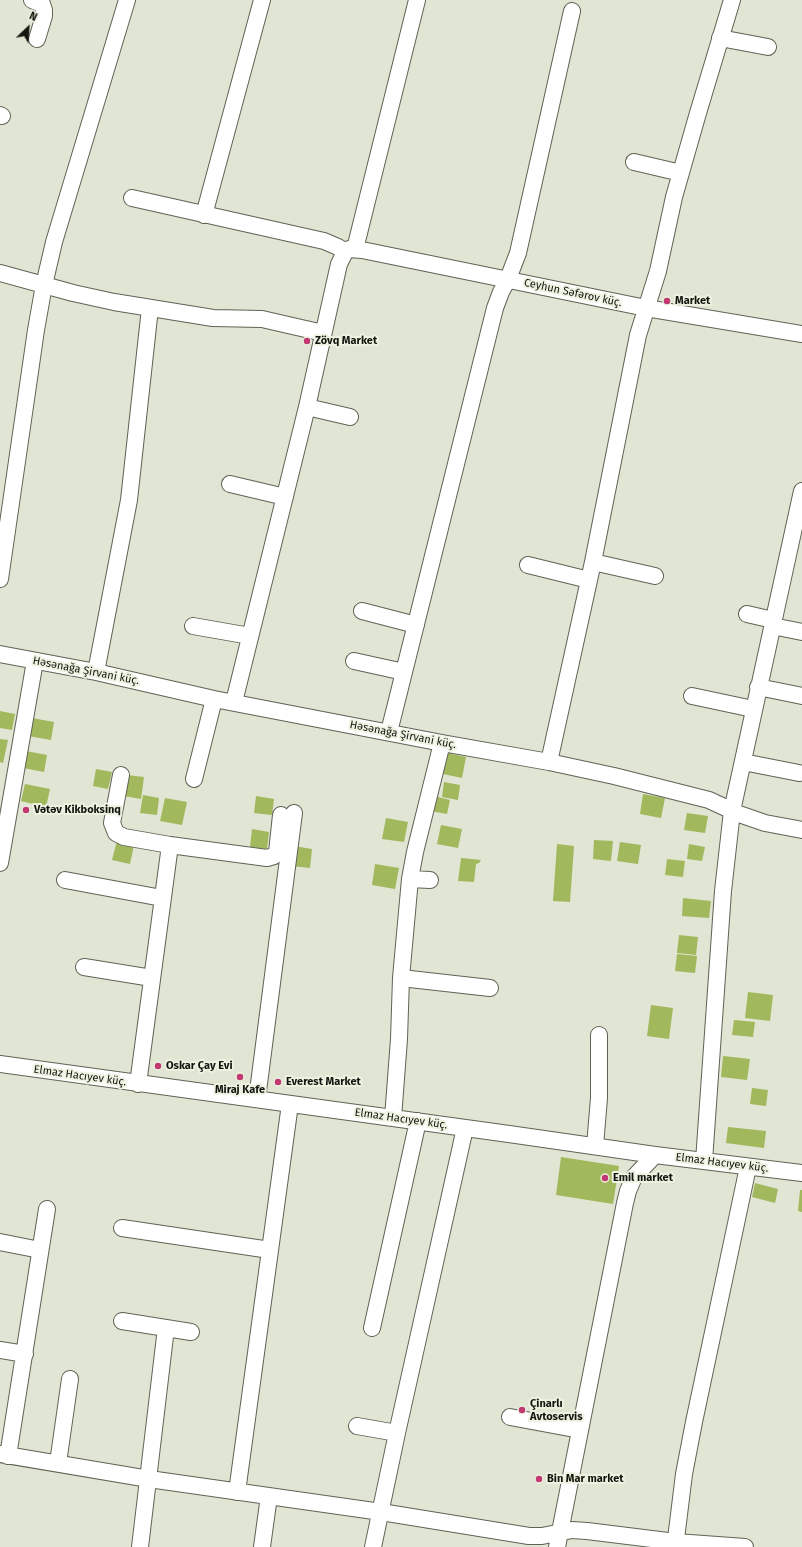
<!DOCTYPE html>
<meta charset="utf-8">
<style>
body{margin:0}
#map{position:relative;width:802px;height:1547px;overflow:hidden;background:#e0e5d4;font-family:"Fira Sans",sans-serif}
canvas{display:block}
.north{position:absolute;left:8px;top:8px;width:40px;height:40px;-webkit-text-stroke:3px #edf2e1;paint-order:stroke;rotate:25deg;font-size:11px;font-weight:700;line-height:16px;text-align:center;color:#13150f}
.north::after{content:'';display:block;margin:auto;width:14px;height:18px;background:#13150f;clip-path:polygon(50% 0,100% 100%,50% 72%,0 100%)}
</style>
<div id="map">
<canvas width="802" height="1547"></canvas>
<div class="north">N</div>
</div>
<script>
const ctx = document.querySelector('canvas').getContext('2d');
ctx.lineJoin = 'round';
function paint(path, color) { ctx.fillStyle = color; ctx.fill(path, 'evenodd'); }
const shape = rows => new Path2D(rows.map(r => 'M' + r).join(''));
function stroke(path, color, width, dash) { ctx.strokeStyle = color; ctx.lineWidth = width; ctx.lineCap = dash ? 'butt' : 'round'; ctx.setLineDash(dash || []); ctx.stroke(path); }
function drawText(font, color, halo, rows, align = 'center') {
  ctx.font = font + ' "Fira Sans",sans-serif'; ctx.lineWidth = 4; ctx.setLineDash([]); ctx.textBaseline = 'middle'; ctx.strokeStyle = halo; ctx.fillStyle = color; for (const [text, x, y, turn = 0] of rows) {
    ctx.save(); ctx.translate(x, y); ctx.rotate((+turn || 0) * Math.PI / 180); ctx.textAlign = isNaN(turn) ? turn : align; if (halo) ctx.strokeText(text, 0, 0); ctx.fillText(text, 0, 0); ctx.restore();
  }
}
paint(shape([
 [0,711,15,714,12,730,0,728],
 [32,718,54,722,51,740,28,736],
 [0,739,8,740,3,763,0,762],
 [26,751,47,755,44,772,23,768],
 [447,753,466,757,462,778,443,774],
 [96,769,112,772,108,789,93,786],
 [127,775,144,777,141,799,124,796],
 [444,782,460,785,458,800,442,797],
 [25,784,50,789,46,807,21,801],
 [643,794,665,798,661,818,640,814],
 [143,795,159,798,157,815,140,813],
 [256,796,274,799,272,815,254,813],
 [434,796,450,800,447,814,430,811],
 [165,798,187,802,182,825,160,821],
 [687,813,708,816,705,833,684,830],
 [386,818,408,822,404,842,382,839],
 [441,825,462,829,458,848,437,844],
 [252,829,269,832,267,849,250,847],
 [594,840,613,841,611,861,593,859],
 [117,841,134,845,130,864,112,860],
 [620,842,641,845,638,864,617,861],
 [557,844,574,846,570,902,553,901],
 [689,844,705,847,702,861,687,859],
 [294,846,312,849,310,868,291,866],
 [461,858,481,860,479,863,476,864,474,882,458,881],
 [667,859,685,861,683,877,665,875],
 [375,864,399,868,395,889,372,885],
 [683,898,711,901,709,918,682,916],
 [679,935,698,937,696,955,677,953],
 [677,954,697,956,695,973,675,971],
 [748,992,773,995,770,1021,745,1018],
 [651,1005,673,1008,669,1039,647,1036],
 [734,1020,755,1022,753,1037,732,1035],
 [723,1056,750,1059,747,1080,721,1077],
 [752,1088,768,1090,766,1106,750,1104],
 [728,1127,766,1131,764,1148,726,1143],
 [561,1157,619,1166,613,1204,556,1195],
 [755,1183,778,1189,775,1203,752,1197],
 [800,1190,802,1190,802,1212,798,1211]
]), '#a2b85c');
const minor = shape([
 [32,0,42,4,44,10,44,16,37,39],
 [720,38,768,47],
 [0,115,2,116],
 [634,162,681,173],
 [132,198,324,241,338,247,345,252],
 [204,215,262,0],
 [355,249,417,0],
 [345,252,349,249,362,250,646,308,802,334],
 [0,273,73,293,114,302,213,318,262,319,323,333],
 [307,407,350,417],
 [230,484,285,497],
 [593,562,655,576],
 [528,565,589,580],
 [0,579,36,330,44,285,54,242,127,0],
 [362,611,416,625],
 [747,614,773,620],
 [193,626,250,636],
 [772,626,802,632],
 [0,654,96,672,214,699,442,743,549,762,614,776,709,800,739,814,765,823,802,830],
 [354,661,404,672],
 [96,672,129,500,150,308],
 [758,687,802,696],
 [692,696,753,709],
 [234,702,307,407,339,264,345,252],
 [389,732,495,308,501,292,508,279,518,253,572,11],
 [549,762,593,562,638,335,658,271,674,197,698,113,732,0],
 [743,762,799,773],
 [121,775,112,823,116,833,124,837,170,845,267,858,274,856,277,852,281,815],
 [194,779,214,699],
 [0,863,35,661],
 [410,879,430,880],
 [65,880,162,898],
 [84,967,152,978],
 [401,978,490,988],
 [0,1064,509,1134,655,1155,802,1173],
 [138,1084,170,845],
 [257,1099,294,813],
 [393,1118,399,1039,401,978,410,879,415,852,442,743],
 [595,1146,599,1098,599,1035],
 [704,1161,723,891,732,811,802,491],
 [122,1228,270,1250],
 [0,1242,40,1250],
 [122,1321,191,1332],
 [372,1328,418,1121],
 [0,1350,25,1354],
 [510,1417,580,1430],
 [357,1426,397,1433],
 [0,1454,149,1479,381,1512,529,1536,542,1536,572,1530,587,1531,676,1542,745,1547],
 [8,1456,47,1209],
 [58,1463,70,1379],
 [237,1492,290,1104],
 [140,1547,166,1328],
 [262,1547,269,1496],
 [373,1547,397,1433,465,1128],
 [557,1547,625,1203,628,1191,634,1177,655,1155],
 [675,1547,684,1474,694,1422,748,1167]
]);
stroke(minor, '#5f6355', 18);
stroke(minor, '#fff', 16);
for (const [x, y, r, color] of [
 [667,301,4,"#c23870"],
 [307,341,4,"#c23870"],
 [26,810,4,"#c23870"],
 [158,1066,4,"#c23870"],
 [240,1077,4,"#c23870"],
 [278,1082,4,"#c23870"],
 [605,1178,4,"#c23870"],
 [522,1410,4,"#c23870"],
 [539,1479,4,"#c23870"]
]) { const dot = new Path2D(); dot.arc(x, y, r, 0, 2 * Math.PI); ctx.fillStyle = color; ctx.fill(dot); stroke(dot, '#edf2e1', 1.5); }
drawText('11px', '#13150f', '#edf2e1', [
 ["Ceyhun Səfərov küç.",573,293,12],
 ["Həsənağa Şirvani küç.",86,671,11],
 ["Həsənağa Şirvani küç.",403,735,11],
 ["Elmaz Hacıyev küç.",80,1076,8],
 ["Elmaz Hacıyev küç.",401,1119,8],
 ["Elmaz Hacıyev küç.",722,1163,7]
]);
drawText('bold 11px', '#13150f', '#edf2e1', [
 ["Market",675,301],
 ["Zövq Market",315,341],
 ["Vətəv Kikboksinq",34,810],
 ["Oskar Çay Evi",166,1066],
 ["Everest Market",286,1082],
 ["Miraj Kafe",240,1090,"center"],
 ["Emil market",613,1178],
 ["Çinarlı",530,1404],
 ["Avtoservis",530,1417],
 ["Bin Mar market",547,1479]
], 'left');
</script>
